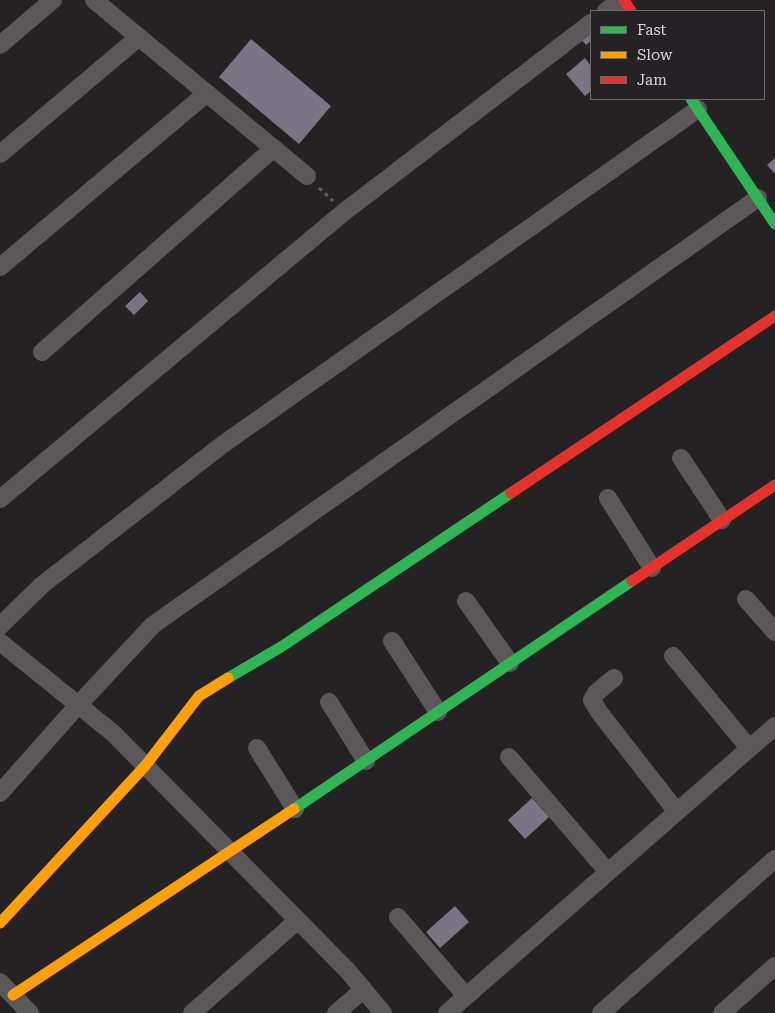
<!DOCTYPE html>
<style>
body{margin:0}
#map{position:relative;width:775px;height:1013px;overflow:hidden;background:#252224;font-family:"Roboto Serif",serif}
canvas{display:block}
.legend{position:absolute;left:590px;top:10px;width:175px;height:90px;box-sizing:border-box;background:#262125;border:1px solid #6d696d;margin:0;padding:6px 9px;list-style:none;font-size:15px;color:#d8d4d8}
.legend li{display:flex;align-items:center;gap:10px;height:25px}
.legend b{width:25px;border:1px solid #6d696d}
</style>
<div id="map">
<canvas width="775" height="1013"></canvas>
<ul class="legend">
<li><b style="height:6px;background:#30b455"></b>Fast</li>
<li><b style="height:6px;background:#ff9f0a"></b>Slow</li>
<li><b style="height:6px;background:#e5322d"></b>Jam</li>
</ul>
</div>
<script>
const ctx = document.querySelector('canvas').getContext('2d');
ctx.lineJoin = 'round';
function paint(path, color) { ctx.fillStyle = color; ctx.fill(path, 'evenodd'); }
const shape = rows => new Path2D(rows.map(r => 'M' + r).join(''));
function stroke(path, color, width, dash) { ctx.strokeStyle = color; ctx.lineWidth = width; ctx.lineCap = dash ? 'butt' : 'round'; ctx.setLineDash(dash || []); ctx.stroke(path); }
paint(shape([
 [587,32,591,36,591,41,586,45,580,38],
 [251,39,331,106,299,144,219,77],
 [585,58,591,66,591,91,585,96,566,74],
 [775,158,775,174,767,165],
 [140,292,148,301,134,315,125,306],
 [532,798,549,817,525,839,508,820],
 [455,906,469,922,440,948,426,932]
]), '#7a7484');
stroke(shape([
 [319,188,333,201]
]), '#5e5c5d', 3, [4, 4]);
stroke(shape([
 [94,0,307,176],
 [606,11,621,0],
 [0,45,53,0],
 [0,154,139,37],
 [0,267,207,93],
 [42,352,274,148],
 [681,458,722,520],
 [608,498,652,568],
 [0,499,344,212,591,23],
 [746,599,775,632],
 [466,601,510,663],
 [0,626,42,585,222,445,698,109],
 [392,641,438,712],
 [0,642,113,733,348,971,383,1013],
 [673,656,749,748],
 [614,678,596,693,592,700,599,712,677,812],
 [329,702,366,761],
 [257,748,295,809],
 [509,757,608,872],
 [0,793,79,704,153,625,758,198],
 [398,917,466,996],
 [0,982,30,1013],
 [192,1013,297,921],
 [336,1013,363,990],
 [447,1013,775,726],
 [601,1013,775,859],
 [722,1013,775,966]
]), '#5b585a', 18);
stroke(shape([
 [691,99,775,224],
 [228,678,281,647,511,493],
 [294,809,632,581]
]), '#30b455', 11);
stroke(shape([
 [0,923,145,766,199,696,228,678],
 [13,995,294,809]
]), '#ff9f0a', 11);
stroke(shape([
 [624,0,631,11],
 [511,493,775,316],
 [632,581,775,485]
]), '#e5322d', 11);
</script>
